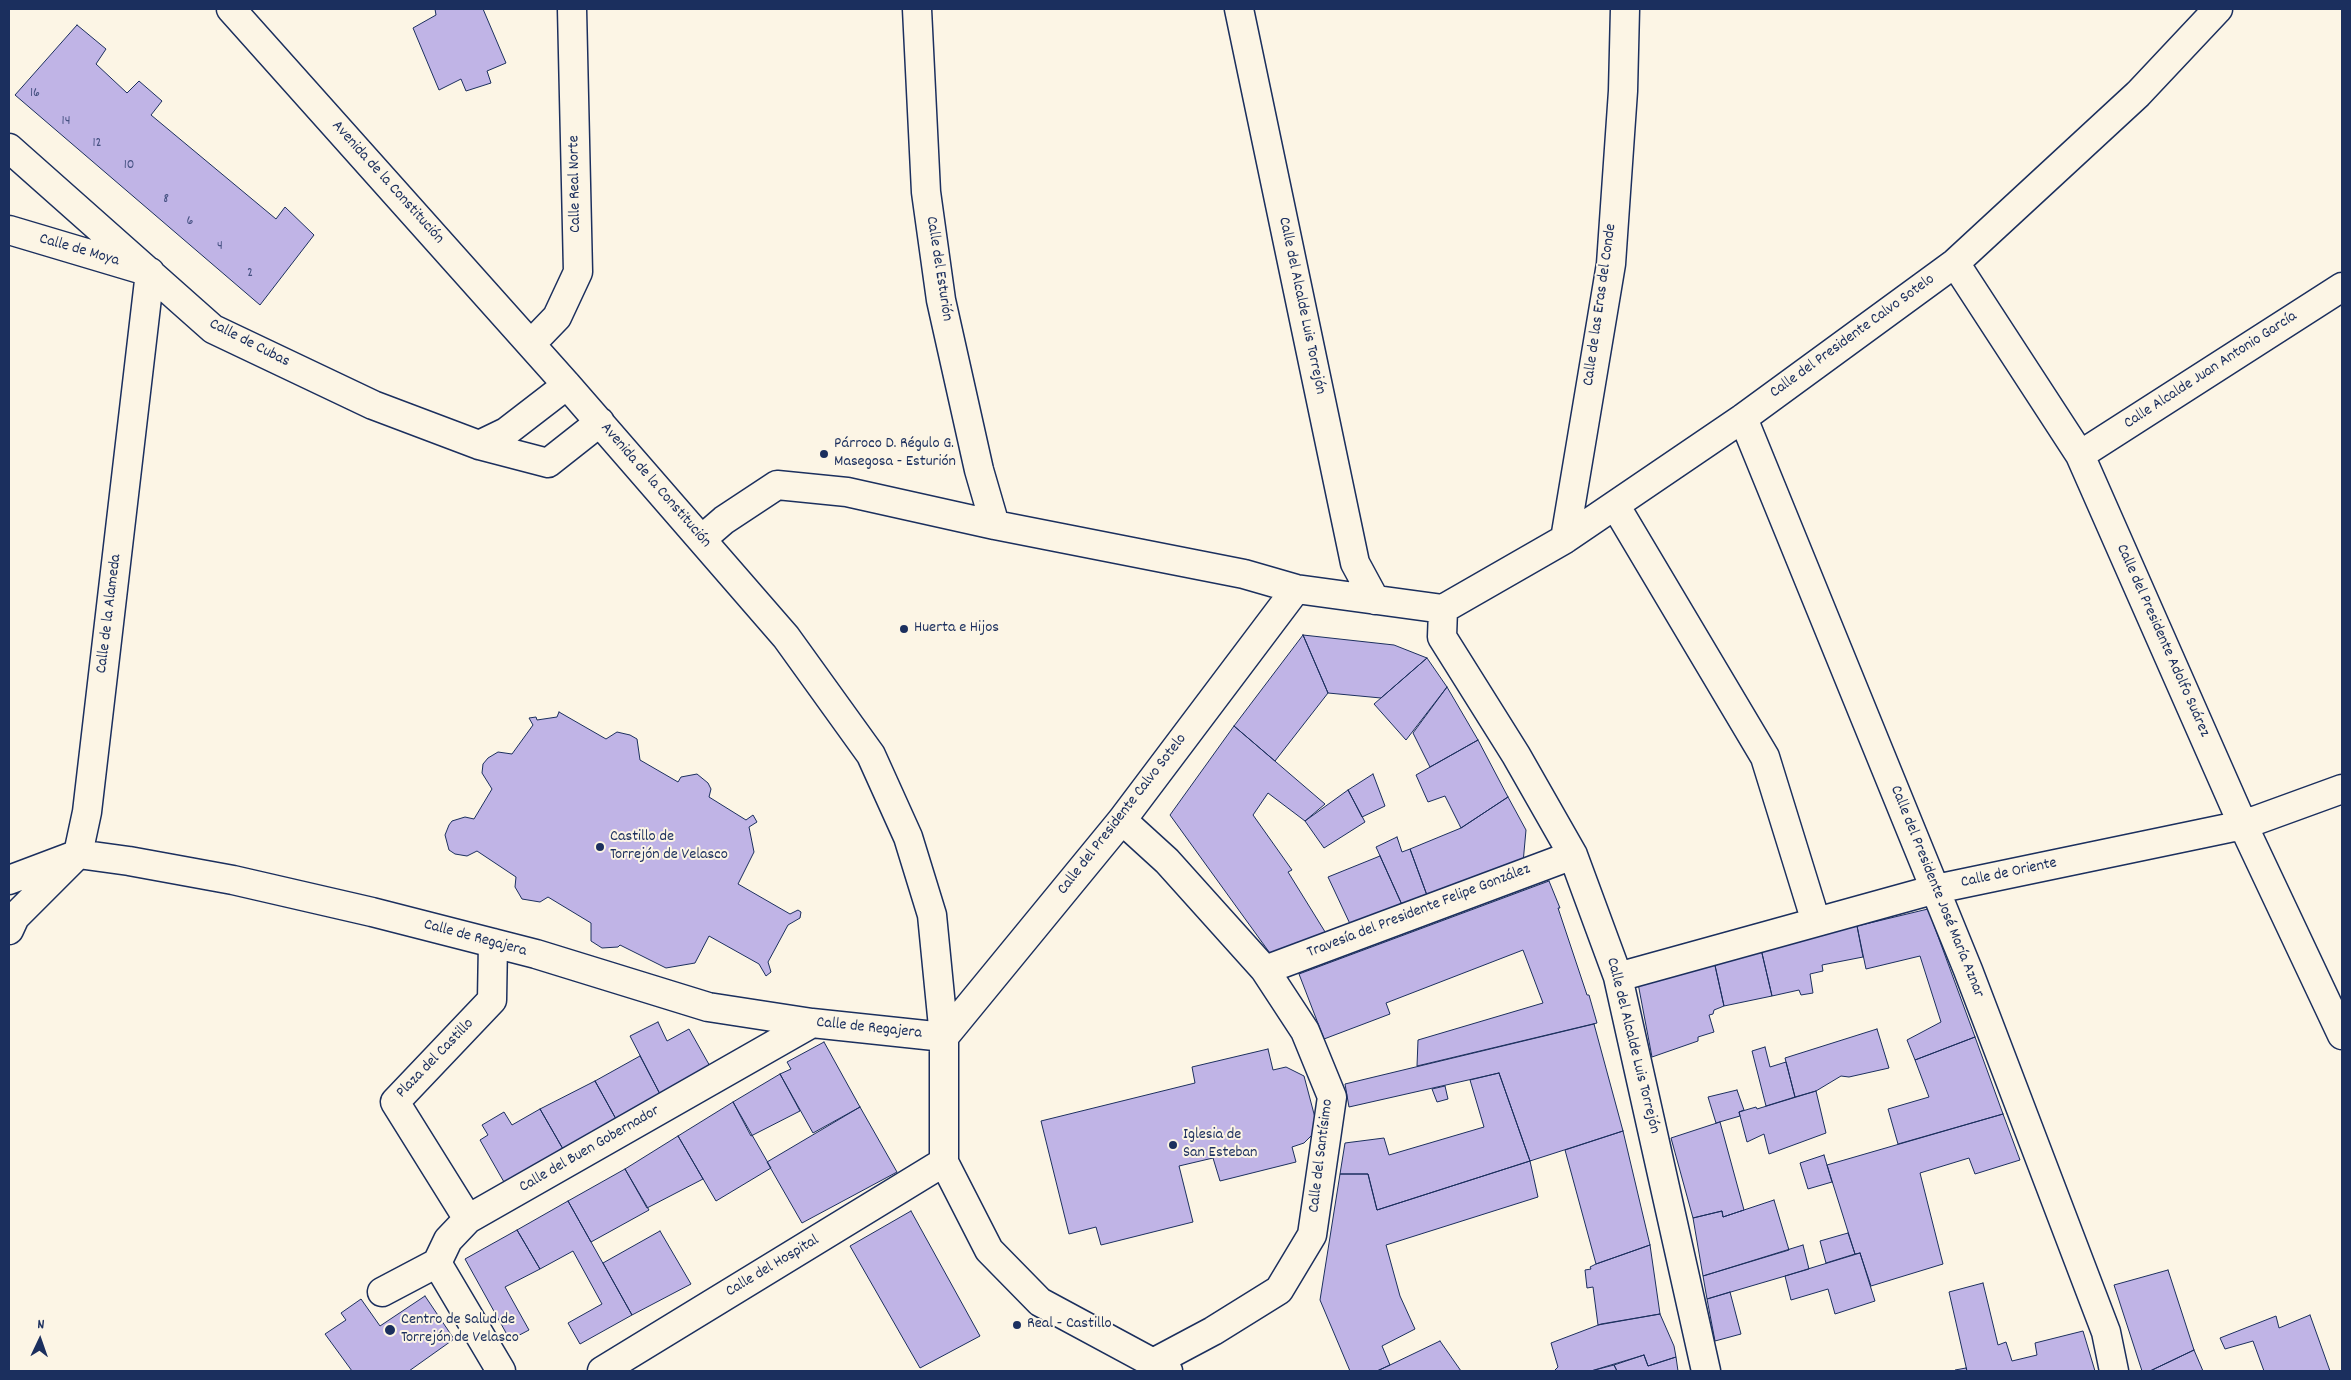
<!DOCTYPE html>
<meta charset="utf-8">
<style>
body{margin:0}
#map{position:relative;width:2351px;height:1380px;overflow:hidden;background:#fcf5e5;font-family:Dekko,sans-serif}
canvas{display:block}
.frame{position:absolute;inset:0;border:10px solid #1b2f5e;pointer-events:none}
.north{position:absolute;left:15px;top:1315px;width:50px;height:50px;-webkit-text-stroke:4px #fcf5e5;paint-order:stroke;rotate:3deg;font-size:14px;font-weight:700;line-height:20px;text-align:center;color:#1b2f5e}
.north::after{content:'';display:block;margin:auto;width:18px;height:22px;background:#1b2f5e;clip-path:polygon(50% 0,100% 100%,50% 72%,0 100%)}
</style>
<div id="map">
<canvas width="2351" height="1380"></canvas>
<div class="frame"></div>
<div class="north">N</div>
</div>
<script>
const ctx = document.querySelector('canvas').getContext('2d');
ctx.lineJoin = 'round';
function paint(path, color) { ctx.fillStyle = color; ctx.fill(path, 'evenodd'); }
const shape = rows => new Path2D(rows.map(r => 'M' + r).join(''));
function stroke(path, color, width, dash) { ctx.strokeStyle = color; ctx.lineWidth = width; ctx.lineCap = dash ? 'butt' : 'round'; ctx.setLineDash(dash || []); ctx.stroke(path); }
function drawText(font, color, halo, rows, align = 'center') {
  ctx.font = font + ' Dekko,sans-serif'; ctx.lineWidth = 4; ctx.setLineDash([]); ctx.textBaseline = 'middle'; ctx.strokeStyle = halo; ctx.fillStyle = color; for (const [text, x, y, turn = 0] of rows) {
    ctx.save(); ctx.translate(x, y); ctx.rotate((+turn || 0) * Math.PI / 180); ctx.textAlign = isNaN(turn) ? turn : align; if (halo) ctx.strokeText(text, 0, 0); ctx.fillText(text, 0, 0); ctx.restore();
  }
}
const building = shape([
 [435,9,483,9,506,63,487,71,491,83,466,91,461,79,439,90,413,28,436,15,435,9],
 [77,25,106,49,96,64,127,93,139,81,162,101,151,115,276,219,285,207,314,235,260,305,15,95,77,25],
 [1303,635,1328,693,1275,761,1234,726,1303,635],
 [1303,635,1394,645,1427,658,1381,698,1328,693,1303,635],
 [1427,658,1447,687,1406,740,1374,704,1427,658],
 [1447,687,1478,740,1430,767,1413,733,1447,687],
 [559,712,606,739,617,732,630,735,637,739,640,760,678,782,681,777,697,774,708,783,711,789,709,797,746,820,753,815,757,822,749,827,754,852,738,884,790,914,798,910,801,912,800,918,788,925,768,962,771,972,766,976,759,964,709,936,695,963,666,968,620,945,618,947,602,948,591,941,591,923,548,897,540,902,522,899,515,887,516,877,477,851,467,856,455,854,449,850,445,835,449,825,452,821,465,817,474,819,492,789,482,773,483,764,488,758,498,752,512,754,533,725,529,718,536,717,537,720,557,717,559,712],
 [1234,726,1325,804,1305,821,1268,793,1253,815,1292,870,1288,872,1327,935,1272,956,1170,815,1234,726],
 [1478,740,1508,797,1461,828,1445,796,1428,802,1416,775,1478,740],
 [1373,774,1385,806,1362,817,1348,790,1373,774],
 [1348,790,1365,822,1324,848,1305,821,1348,790],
 [1508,797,1526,830,1523,863,1428,898,1410,849,1461,828,1508,797],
 [1397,837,1402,852,1410,849,1428,898,1403,907,1376,847,1397,837],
 [1380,856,1403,907,1351,926,1328,877,1380,856],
 [1549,881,1560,908,1558,908,1587,995,1589,995,1597,1023,1417,1066,1418,1040,1543,1003,1523,950,1386,1003,1390,1014,1324,1039,1299,974,1549,881],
 [1928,909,1975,1037,1915,1060,1907,1040,1941,1022,1920,956,1866,969,1857,926,1928,909],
 [1857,926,1863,957,1822,965,1823,971,1810,974,1813,993,1801,995,1799,990,1772,996,1761,949,1857,926],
 [1761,949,1772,996,1724,1006,1714,961,1761,949],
 [1714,961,1724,1006,1714,1010,1713,1014,1709,1015,1714,1032,1698,1037,1698,1041,1652,1057,1637,978,1714,961],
 [658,1022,667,1041,689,1029,711,1068,661,1096,630,1036,658,1022],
 [1594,1024,1623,1131,1530,1161,1499,1073,1349,1107,1345,1084,1594,1024],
 [1877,1029,1889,1068,1849,1077,1841,1076,1816,1091,1795,1097,1785,1058,1877,1029],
 [1975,1037,2003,1114,1898,1144,1888,1109,1929,1097,1915,1060,1975,1037],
 [824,1042,860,1107,813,1133,780,1074,791,1069,787,1062,824,1042],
 [1765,1047,1770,1067,1786,1062,1795,1097,1766,1106,1752,1051,1765,1047],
 [1268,1049,1273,1070,1286,1067,1304,1076,1318,1129,1304,1143,1292,1147,1296,1162,1220,1181,1213,1158,1179,1166,1193,1222,1101,1245,1096,1227,1069,1234,1041,1121,1195,1083,1192,1067,1268,1049],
 [640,1056,661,1096,616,1119,595,1081,640,1056],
 [1499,1073,1530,1161,1377,1210,1368,1174,1340,1174,1345,1143,1384,1138,1389,1155,1484,1127,1470,1080,1499,1073],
 [780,1074,800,1111,751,1136,733,1102,780,1074],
 [595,1081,616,1119,563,1149,540,1109,595,1081],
 [1445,1086,1448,1099,1437,1102,1432,1089,1445,1086],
 [1737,1090,1744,1110,1739,1112,1740,1116,1716,1123,1708,1097,1737,1090],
 [1816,1091,1826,1133,1769,1154,1764,1134,1747,1142,1739,1112,1756,1107,1757,1109,1816,1091],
 [733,1102,771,1168,716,1201,678,1136,733,1102],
 [860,1107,897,1172,802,1223,767,1162,860,1107],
 [540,1109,563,1149,504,1182,480,1140,488,1135,482,1125,504,1112,512,1125,540,1109],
 [2003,1114,2020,1160,1975,1174,1969,1158,1920,1173,1943,1264,1871,1286,1860,1253,1855,1254,1827,1165,2003,1114],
 [1720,1122,1744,1210,1723,1217,1722,1211,1693,1218,1671,1138,1720,1122],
 [1623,1131,1650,1245,1596,1264,1565,1150,1623,1131],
 [678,1136,703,1179,647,1208,625,1169,678,1136],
 [1824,1155,1832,1182,1808,1189,1800,1163,1824,1155],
 [1530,1161,1538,1197,1386,1245,1400,1296,1415,1329,1382,1346,1390,1365,1377,1371,1350,1371,1320,1300,1340,1174,1368,1174,1377,1210,1530,1161],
 [625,1169,649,1210,591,1242,568,1201,625,1169],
 [1774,1200,1789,1250,1703,1276,1693,1218,1722,1211,1723,1217,1774,1200],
 [568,1201,632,1315,580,1344,568,1323,602,1304,573,1251,540,1269,517,1230,568,1201],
 [911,1211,980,1336,920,1368,850,1246,911,1211],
 [517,1230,540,1269,505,1287,529,1330,510,1340,465,1259,517,1230],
 [660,1231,691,1284,632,1315,603,1263,660,1231],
 [1848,1233,1855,1254,1826,1263,1820,1241,1848,1233],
 [1650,1245,1660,1314,1598,1325,1593,1287,1587,1288,1585,1270,1591,1269,1590,1267,1596,1264,1650,1245],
 [1803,1245,1809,1269,1707,1299,1703,1276,1803,1245],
 [1860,1253,1875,1301,1835,1314,1828,1289,1791,1300,1785,1276,1860,1253],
 [2168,1270,2194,1350,2150,1371,2142,1371,2114,1285,2168,1270],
 [1983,1283,1998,1345,2006,1342,2012,1361,2037,1355,2035,1343,2083,1331,2095,1371,1967,1371,1949,1292,1983,1283],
 [1730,1292,1741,1334,1715,1341,1707,1299,1730,1292],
 [425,1296,454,1339,409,1371,352,1371,325,1334,346,1320,341,1313,361,1299,380,1326,425,1296],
 [1660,1314,1674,1346,1676,1357,1648,1366,1644,1355,1591,1371,1554,1371,1558,1367,1551,1343,1601,1324,1660,1314],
 [2310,1315,2330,1371,2264,1371,2253,1341,2225,1349,2220,1338,2276,1316,2279,1328,2310,1315],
 [1440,1341,1461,1371,1377,1371,1390,1365,1440,1341],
 [2194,1350,2203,1371,2150,1371,2194,1350],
 [1644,1355,1648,1366,1676,1357,1678,1371,1617,1371,1614,1365,1644,1355],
 [1614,1365,1617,1371,1591,1371,1614,1365],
 [1966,1368,1967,1371,1955,1371,1955,1370,1966,1368]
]);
paint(building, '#c0b4e6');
stroke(building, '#1b2f5e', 1);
const minor = shape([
 [231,9,567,385,786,637,871,755,908,837,932,915,944,1037,944,1162,989,1250,1040,1302,1168,1371],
 [917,9,926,192,941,300,979,470,995,525],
 [1239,9,1355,563,1375,600],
 [9,148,213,329,373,405,479,445,548,463,600,422],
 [9,230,150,272,87,812,78,854,15,917,9,930],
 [1955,263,2080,455,2243,825,2342,1035],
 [531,344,557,317,578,272,572,9],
 [1743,418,1968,970,2106,1332,2114,1371],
 [479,445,506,432,567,385],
 [2080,455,2342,287],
 [1615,505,1765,757,1816,922],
 [702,539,724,520,777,485,847,492,995,525,1244,574,1296,589,1443,609],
 [1565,539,1611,264,1623,91,1625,9],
 [1443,609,1565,539,1743,418,1955,263,2138,94,2218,9],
 [1443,609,1442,637,1516,755,1573,855,1618,977,1706,1371],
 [1122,820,1167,861,1265,970,1305,1031,1332,1097,1312,1235,1279,1290,1213,1331,1151,1364,1151,1371],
 [9,880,78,854,129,861,233,880,372,912,536,954,708,1007,812,1023,944,1037],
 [1265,970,1573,855],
 [1618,977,1936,889,2243,825,2342,789],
 [944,1037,1122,820,1296,589],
 [468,1219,395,1102,492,1000,493,943],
 [437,1263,501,1371],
 [382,1292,437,1263,448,1240,468,1219,812,1023],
 [602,1371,944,1162]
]);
stroke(minor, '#1b2f5e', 31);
stroke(minor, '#fcf5e5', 28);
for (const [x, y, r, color] of [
 [824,454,5,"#1b2f5e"],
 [904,629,5,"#1b2f5e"],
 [600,847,5,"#1b2f5e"],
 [1173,1145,5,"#1b2f5e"],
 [1017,1325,5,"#1b2f5e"],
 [390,1330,6,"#1b2f5e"]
]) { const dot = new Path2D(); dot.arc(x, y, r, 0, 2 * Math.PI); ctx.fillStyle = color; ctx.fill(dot); stroke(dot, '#fcf5e5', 2); }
drawText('14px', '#445080', null, [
 ["16",35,94],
 ["14",66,122],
 ["12",97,144],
 ["10",129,166],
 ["8",166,200],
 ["6",190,222],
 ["4",220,247],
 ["2",250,274]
]);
drawText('16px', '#1b2f5e', '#fcf5e5', [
 ["Avenida de la Constitución",387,183,48],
 ["Calle Real Norte",576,184,-91],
 ["Calle de Moya",79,251,16],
 ["Calle del Esturión",938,269,81],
 ["Calle de las Eras del Conde",1601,305,-82],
 ["Calle del Alcalde Luis Torrejón",1301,306,78],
 ["Calle del Presidente Calvo Sotelo",1853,337,-36],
 ["Calle de Cubas",249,344,27],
 ["Calle Alcalde Juan Antonio García",2211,371,-33],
 ["Avenida de la Constitución",655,486,49],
 ["Calle de la Alameda",110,614,-83],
 ["Calle del Presidente Adolfo Suárez",2162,641,66],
 ["Calle del Presidente Calvo Sotelo",1123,815,-52],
 ["Calle de Oriente",2009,874,-12],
 ["Calle del Presidente José María Aznar",1936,892,68],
 ["Travesía del Presidente Felipe González",1419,912,-21],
 ["Calle de Regajera",475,939,15],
 ["Calle de Regajera",869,1029,6],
 ["Calle del Alcalde Luis Torrejón",1632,1046,76],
 ["Plaza del Castillo",436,1059,-46],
 ["Calle del Buen Gobernador",590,1150,-30],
 ["Calle del Santísimo",1322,1156,-83],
 ["Calle del Hospital",773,1267,-31]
]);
drawText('16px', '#1b2f5e', '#fcf5e5', [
 ["Párroco D. Régulo G.",834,445],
 ["Masegosa - Esturión",834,463],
 ["Huerta e Hijos",914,629],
 ["Castillo de",610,838],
 ["Torrejón de Velasco",610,856],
 ["Iglesia de",1183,1136],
 ["San Esteban",1183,1154],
 ["Centro de Salud de",401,1321],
 ["Torrejón de Velasco",401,1339],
 ["Real - Castillo",1027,1325]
], 'left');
</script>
